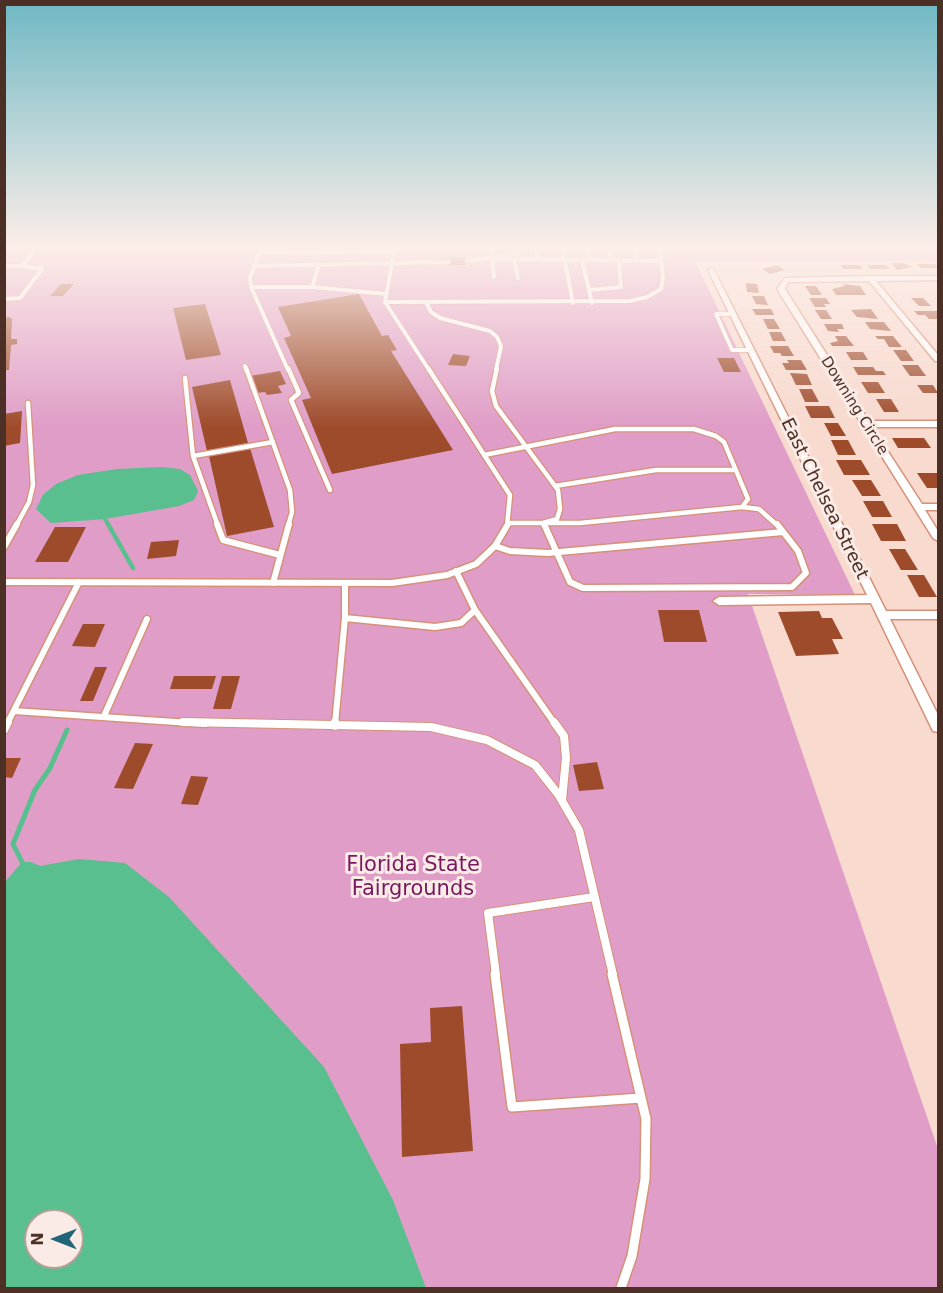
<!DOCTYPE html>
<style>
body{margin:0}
#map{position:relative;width:943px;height:1293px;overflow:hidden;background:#f8dacf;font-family:"DejaVu Sans",sans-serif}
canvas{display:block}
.frame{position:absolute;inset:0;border:6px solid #4c3025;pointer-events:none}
.north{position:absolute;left:24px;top:1209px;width:60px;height:60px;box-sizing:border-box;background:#faebe6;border:2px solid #b4a099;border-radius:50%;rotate:270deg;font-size:16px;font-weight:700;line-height:24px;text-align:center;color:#4c3025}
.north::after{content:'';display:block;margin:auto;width:21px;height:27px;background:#236578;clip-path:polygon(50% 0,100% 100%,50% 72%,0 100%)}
</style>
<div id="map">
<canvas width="943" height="1293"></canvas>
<div class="frame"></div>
<div class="north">N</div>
</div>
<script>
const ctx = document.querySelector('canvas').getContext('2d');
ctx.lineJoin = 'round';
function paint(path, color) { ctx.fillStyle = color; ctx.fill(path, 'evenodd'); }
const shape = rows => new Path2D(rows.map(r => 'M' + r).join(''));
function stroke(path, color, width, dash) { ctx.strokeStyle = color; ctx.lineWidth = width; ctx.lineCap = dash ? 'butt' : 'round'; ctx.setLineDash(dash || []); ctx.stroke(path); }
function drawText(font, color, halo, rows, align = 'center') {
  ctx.font = font + ' "DejaVu Sans",sans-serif'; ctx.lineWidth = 6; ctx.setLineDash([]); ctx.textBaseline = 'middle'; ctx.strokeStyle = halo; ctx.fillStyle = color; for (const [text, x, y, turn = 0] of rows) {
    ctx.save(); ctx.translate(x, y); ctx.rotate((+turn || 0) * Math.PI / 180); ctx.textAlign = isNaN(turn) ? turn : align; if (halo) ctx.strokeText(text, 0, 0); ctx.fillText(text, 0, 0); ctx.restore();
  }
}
paint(shape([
 [5,246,938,246,938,261,695,261,855,595,748,594,938,1149,938,1288,5,1288],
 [36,1221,72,1221,72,1257,36,1257]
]), '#df9dc7');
paint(shape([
 [161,467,180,469,190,475,198,491,194,500,179,506,105,519,51,523,36,509,43,495,56,484,78,475,117,469],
 [79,859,125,863,169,897,324,1067,393,1200,426,1288,5,1288,5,882,22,862,31,862,40,866],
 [36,1221,72,1221,72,1257,36,1257]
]), '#59bf8e');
stroke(shape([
 [105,519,109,526]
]), '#59bf8e', 4);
stroke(shape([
 [108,524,133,568]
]), '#59bf8e', 4.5);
stroke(shape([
 [22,862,13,844,35,790,50,768,67,730]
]), '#59bf8e', 5);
paint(shape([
 [275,246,352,246,351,249,273,249],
 [448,257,466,257,467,265,449,265],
 [891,263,903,263,913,267,897,270],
 [917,264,935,264,938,268,921,268],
 [777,265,785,270,770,274,762,269],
 [840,265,860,265,863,269,843,269],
 [867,265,886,265,890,269,870,269],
 [746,283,757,284,759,293,747,292],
 [61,284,74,284,63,296,50,296],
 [843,284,860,286,866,295,836,295,832,289,845,286],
 [805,286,816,286,822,295,811,295],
 [359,294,382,336,388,335,397,350,391,351,453,450,332,474,302,400,311,398,284,338,291,336,278,307],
 [752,296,764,296,768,305,756,304],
 [809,298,826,298,830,304,824,304,826,307,815,307],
 [911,298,923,298,931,306,919,306],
 [205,304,221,355,186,360,173,308],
 [752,309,771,309,774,315,756,315],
 [871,309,878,319,857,317,851,310],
 [815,310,826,310,832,319,821,319],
 [914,311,937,311,938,319,929,319,925,315,918,315],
 [9,317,12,319,11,339,17,339,17,344,11,345,9,370,4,370,4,318],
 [763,319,774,319,780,329,768,329],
 [865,322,884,322,891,331,870,329],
 [824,324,842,324,844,329,837,329,839,332,828,331],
 [769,332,781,332,786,341,773,341],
 [835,336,846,336,854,346,832,346,830,343,838,341],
 [875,336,893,336,902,347,889,347,884,339,878,339],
 [770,346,788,346,794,356,782,356,780,353,774,353],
 [893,350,906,350,914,361,901,361],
 [846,352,863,352,868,360,851,360],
 [453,354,470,356,466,366,448,365],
 [717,358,734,358,741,372,724,372],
 [787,360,801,360,807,370,786,370,782,363,789,363],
 [902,365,918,365,926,376,910,376],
 [853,367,873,367,876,371,883,371,886,375,858,375],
 [280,371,286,384,278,386,282,393,267,395,265,392,257,393,250,376],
 [790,373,807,374,812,385,796,385],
 [230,380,248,443,207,451,192,387],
 [861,382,878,382,885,393,868,393],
 [917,385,933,385,938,393,923,393],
 [799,389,812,389,819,402,805,402],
 [876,399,891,399,899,412,884,412],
 [805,406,829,406,835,418,811,418],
 [22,411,20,443,4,446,4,414],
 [824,423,838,423,846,436,831,436],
 [892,438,924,438,931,448,898,448],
 [831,440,848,440,856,455,838,455],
 [250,448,274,527,227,536,209,456],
 [836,460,861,460,870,475,844,475],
 [917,473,938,473,938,488,927,488],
 [852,480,871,480,881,496,862,496],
 [863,501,883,501,892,517,872,517],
 [872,524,897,524,906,541,881,541],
 [55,527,86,527,68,562,35,562],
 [179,540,176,556,147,559,151,542],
 [889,549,905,549,918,570,901,570],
 [907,575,924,575,937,597,919,597],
 [658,610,699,610,707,642,664,642],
 [819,611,822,618,832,618,843,639,832,639,839,654,796,656,778,612],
 [83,624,105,624,95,647,72,646],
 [95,667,107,667,93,701,80,701],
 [174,676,216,676,212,689,170,689],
 [222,676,240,676,231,709,213,709],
 [135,743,153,744,133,789,114,788],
 [4,758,21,758,12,778,4,777],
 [597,762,604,789,579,791,573,765],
 [191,776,208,777,198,805,181,804],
 [462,1006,473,1151,402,1157,400,1044,431,1042,430,1008]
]), '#9e4b2b');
const laneFar4 = shape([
 [262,246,250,278,251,287,288,370],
 [395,246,385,302,429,370],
 [491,246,494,277],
 [535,246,538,260],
 [562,246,573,303],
 [586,246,590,260],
 [608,246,612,260],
 [633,246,638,261],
 [259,253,394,251],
 [492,259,661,261],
 [514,260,518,278],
 [582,260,592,303],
 [467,261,511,255,529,246],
 [4,266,22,266],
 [253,266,449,262],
 [251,287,312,287,387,294],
 [312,287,319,264],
 [589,290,621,287,619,261],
 [4,299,20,298,42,269,22,266,37,246],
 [385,302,630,301,647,297,661,289,663,278,660,246],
 [426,302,431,312,440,318,490,331,497,337,501,346,496,370],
 [732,314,716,314,732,350,751,350],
 [245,366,246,370]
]);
const laneFar3 = shape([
 [246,368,290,490,292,512,288,526],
 [288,368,299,393,291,400,330,490],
 [428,368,510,495,507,526],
 [497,368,492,391,496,406,558,490,560,509,557,519,543,523,509,523],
 [185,378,193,456],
 [484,455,615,429,694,429,716,436,724,442,748,499,742,507],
 [555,486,656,470,734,470],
 [742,507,759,509,778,526],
 [16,526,29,502,33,485,28,403],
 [218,526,193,456,273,442],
 [544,526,543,523,580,523,742,507]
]);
const laneFar2 = shape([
 [217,524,223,540,280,555],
 [544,524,570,582,583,588,792,587,806,573,798,551,777,524],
 [495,546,510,551,548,553,783,532],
 [4,547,17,524],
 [4,582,392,583,447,575,476,564,495,546,508,524],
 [273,583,289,524],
 [345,583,345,618,435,627,461,623,475,610,456,571],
 [475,610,555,724],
 [14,711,205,724],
 [104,716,147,619],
 [7,724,79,582],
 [335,724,345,618]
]);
const laneFar1 = shape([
 [183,722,431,727,487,740,535,765,558,794,579,830,613,975],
 [554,722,564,736,566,758,562,800],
 [335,726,335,722],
 [4,730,8,722],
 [496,975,488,913,594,897]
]);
const lane = shape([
 [495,974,512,1107,641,1098],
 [612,974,646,1119,645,1179,632,1256,621,1288]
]);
const street = shape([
 [711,268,714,270,886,611,938,611,938,619,890,619,938,715,938,732,933,731,871,603,719,605,713,601,719,597,867,595,708,270,711,268],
 [870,276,938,276,938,280,876,281,938,355,938,361,935,361,869,281,788,282,785,289,869,421,938,421,938,427,872,427,922,504,938,504,938,510,925,510,938,531,938,541,933,538,777,289,784,279,786,278,870,276]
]);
stroke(laneFar4, '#d69178', 5);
stroke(laneFar3, '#d69178', 7);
stroke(laneFar2, '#d69178', 9);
stroke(laneFar1, '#d69178', 10);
stroke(lane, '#d69178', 12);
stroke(street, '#d69178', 3);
stroke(laneFar4, '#fff', 4);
stroke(laneFar3, '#fff', 4.5);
stroke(laneFar2, '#fff', 6);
stroke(laneFar1, '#fff', 8);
stroke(lane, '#fff', 9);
paint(street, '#fff');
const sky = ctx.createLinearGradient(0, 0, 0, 427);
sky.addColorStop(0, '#6fb8c4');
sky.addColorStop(0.58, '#fceee9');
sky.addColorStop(1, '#fceee900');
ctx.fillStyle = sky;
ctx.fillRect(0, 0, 943, 427);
drawText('15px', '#4c3025', '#faebe6', [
 ["Downing Circle",854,406,58]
]);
drawText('18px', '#4c3025', '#faebe6', [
 ["East Chelsea Street",824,499,64]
]);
drawText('21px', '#781960', '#faebe6', [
 ["Florida State",413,866],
 ["Fairgrounds",413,890]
]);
</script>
